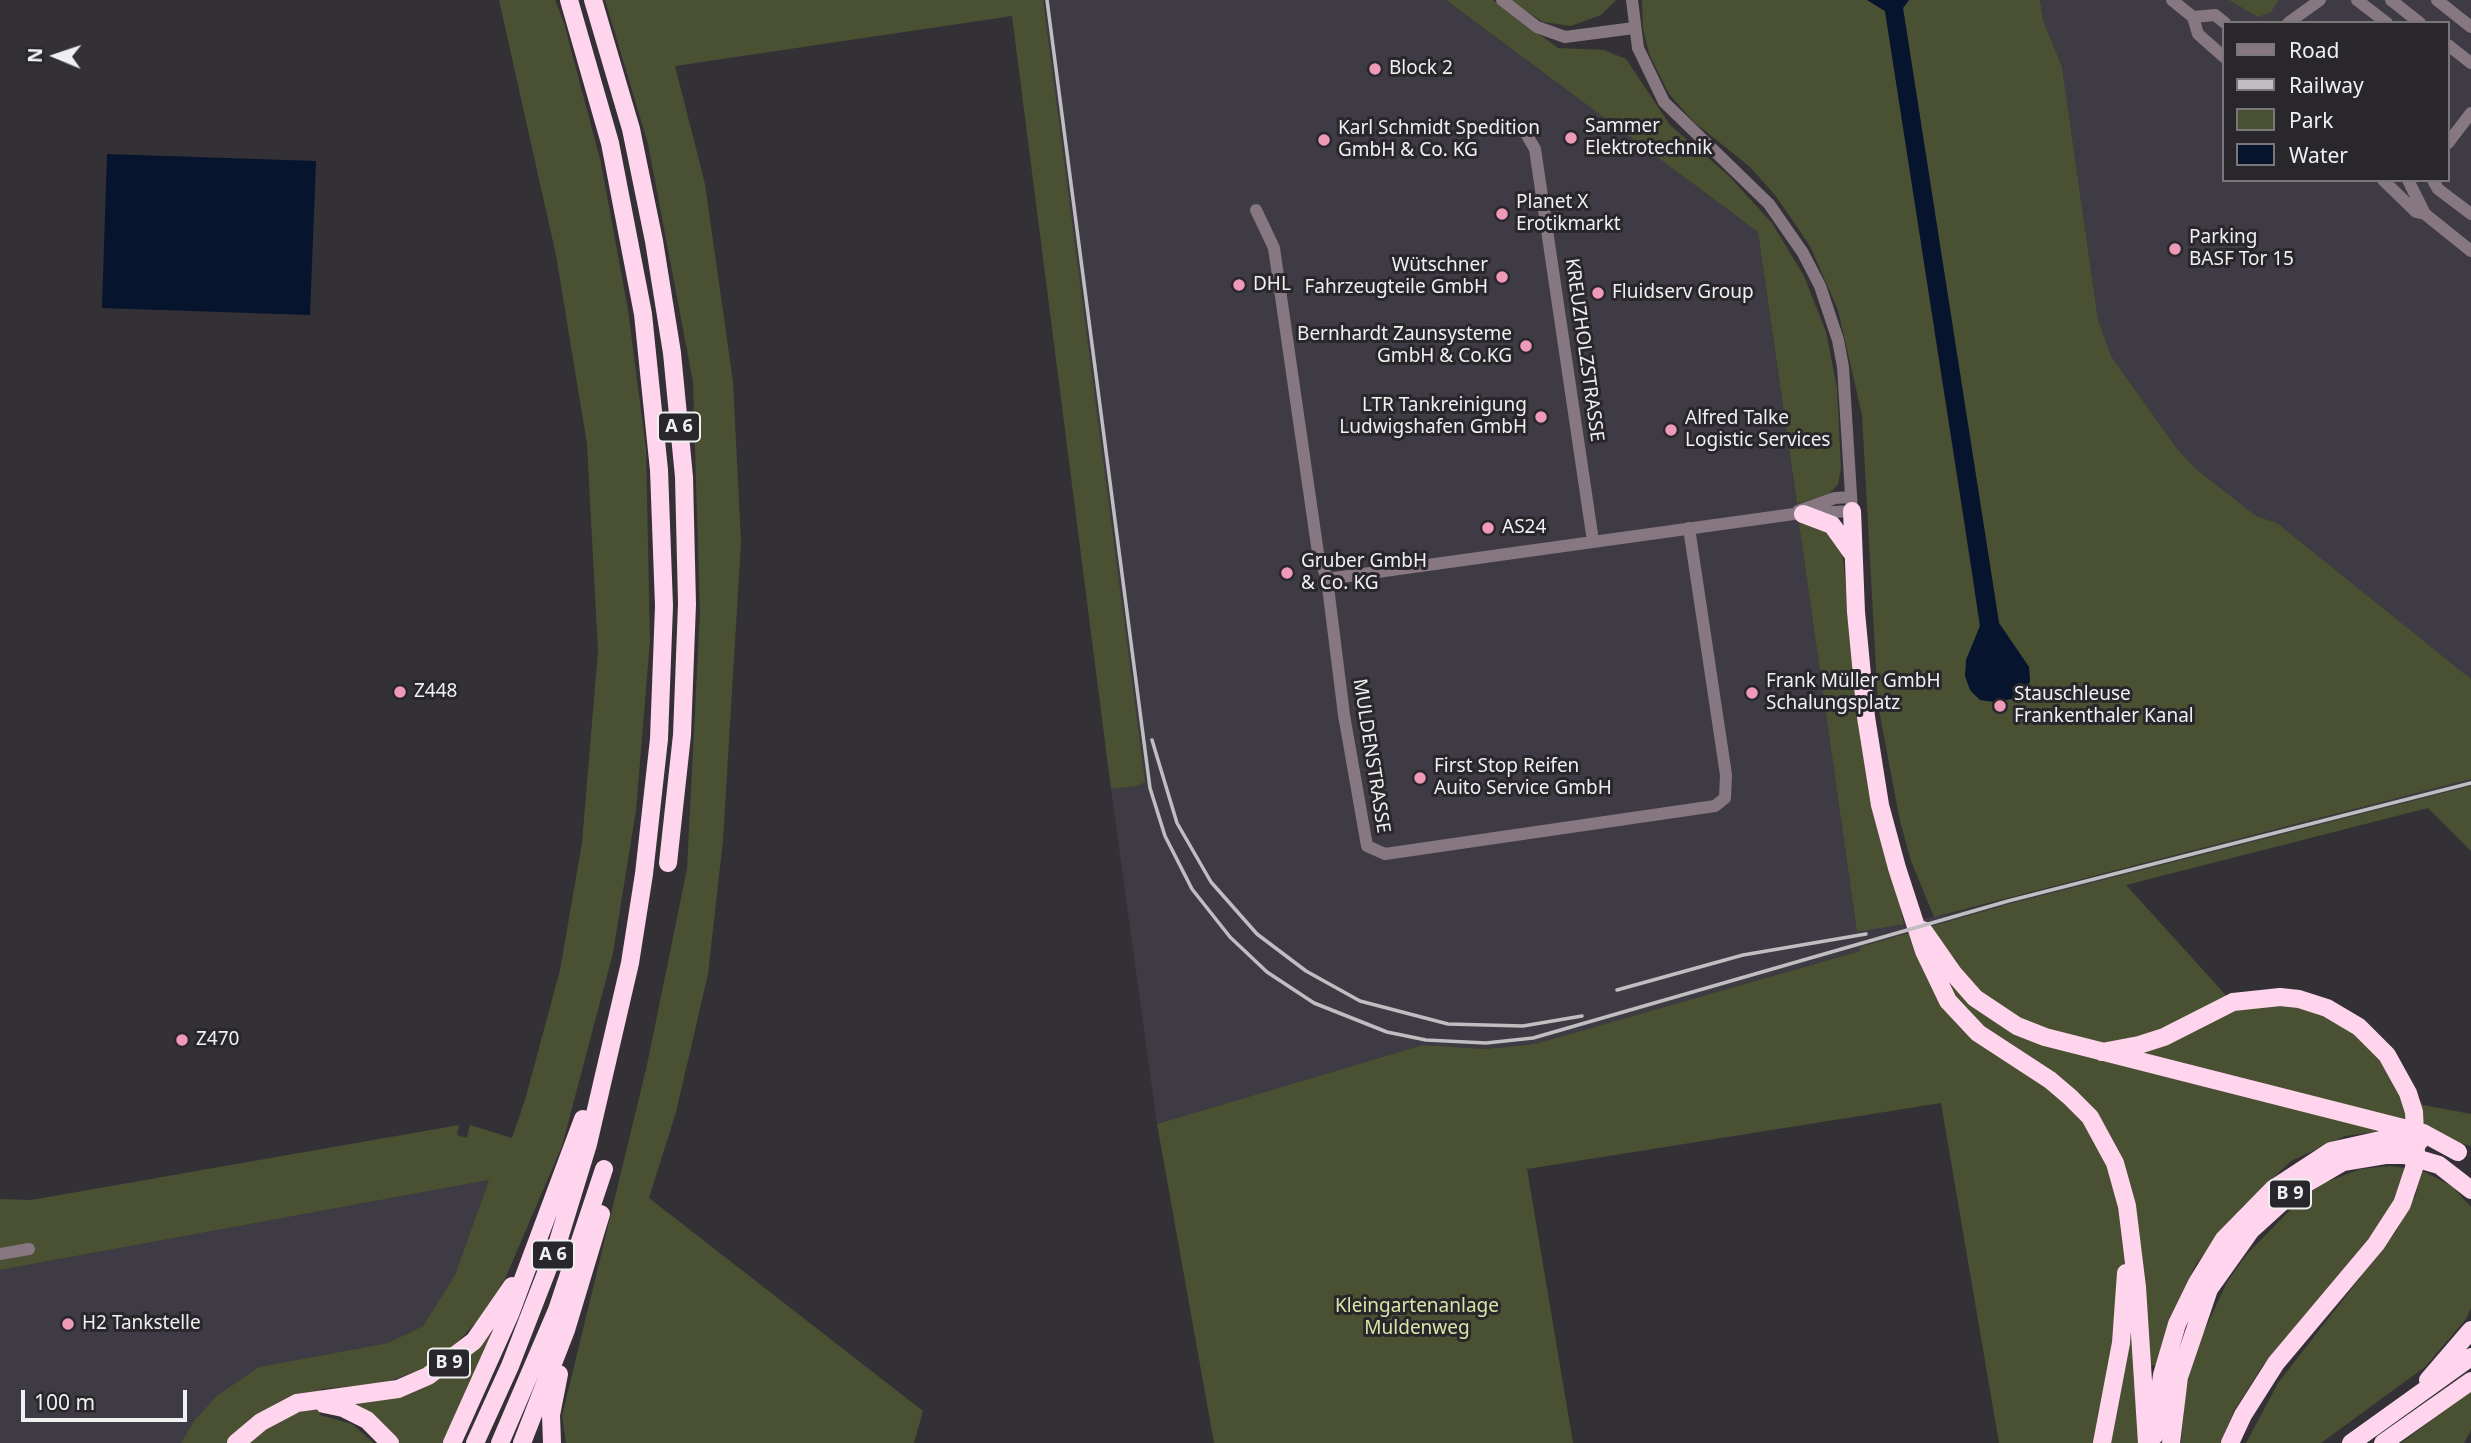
<!DOCTYPE html>
<meta charset="utf-8">
<style>
body{margin:0}
#map{position:relative;width:2471px;height:1443px;overflow:hidden;background:#333135;font-family:"Noto Sans",sans-serif}
canvas{display:block}
.legend{position:absolute;left:2222px;top:21px;width:228px;height:161px;box-sizing:border-box;background:#29272b;border:2px solid #79777a;margin:0;padding:9px 12px;list-style:none;font-size:21px;color:#f0eff1}
.legend li{display:flex;align-items:center;gap:14px;height:35px}
.legend b{width:35px;border:2px solid #79777a}
.north{position:absolute;left:21px;top:21px;width:70px;height:70px;-webkit-text-stroke:5px #29272b;paint-order:stroke;rotate:272deg;font-size:19px;font-weight:700;line-height:28px;text-align:center;color:#f0eff1}
.north::after{content:'';display:block;margin:auto;width:24px;height:32px;background:#f0eff1;clip-path:polygon(50% 0,100% 100%,50% 72%,0 100%)}
.scale{position:absolute;left:21px;top:1390px;width:166px;height:32px;box-sizing:border-box;border:4px solid #f0eff1;border-top:0;padding-left:9px;font-size:21px;line-height:24px;white-space:nowrap;color:#f0eff1;-webkit-text-stroke:5px #29272b;paint-order:stroke}
</style>
<div id="map">
<canvas width="2471" height="1443"></canvas>
<ul class="legend">
<li><b style="height:9px;background:#877780"></b>Road</li>
<li><b style="height:9px;background:#c0bec1"></b>Railway</li>
<li><b style="height:19px;background:#4a5133"></b>Park</li>
<li><b style="height:19px;background:#07142e"></b>Water</li>
</ul>
<div class="north">N</div>
<div class="scale">100 m</div>
</div>
<script>
const ctx = document.querySelector('canvas').getContext('2d');
ctx.lineJoin = 'round';
function paint(path, color) { ctx.fillStyle = color; ctx.fill(path, 'evenodd'); }
const shape = rows => new Path2D(rows.map(r => 'M' + r).join(''));
function stroke(path, color, width, dash) { ctx.strokeStyle = color; ctx.lineWidth = width; ctx.lineCap = dash ? 'butt' : 'round'; ctx.setLineDash(dash || []); ctx.stroke(path); }
function drawText(font, color, halo, rows, align = 'center') {
  ctx.font = font + ' "Noto Sans",sans-serif'; ctx.lineWidth = 6; ctx.setLineDash([]); ctx.textBaseline = 'middle'; ctx.strokeStyle = halo; ctx.fillStyle = color; for (const [text, x, y, turn = 0] of rows) {
    ctx.save(); ctx.translate(x, y); ctx.rotate((+turn || 0) * Math.PI / 180); ctx.textAlign = isNaN(turn) ? turn : align; if (halo) ctx.strokeText(text, 0, 0); ctx.fillText(text, 0, 0); ctx.restore();
  }
}
paint(shape([
 [1043,0,1446,0,1758,232,1857,932,1958,912,2471,779,2471,786,2009,904,1860,947,1860,951,1535,1044,1485,1049,1423,1045,1157,1124,1111,789,1137,786,1144,781],
 [2040,0,2471,0,2471,679,2277,523,2256,516,2196,469,2178,450,2111,356,2098,320,2062,67,2043,20],
 [2224,23,2448,23,2448,180,2224,180],
 [489,1180,455,1275,423,1326,388,1343,259,1367,194,1421,181,1443,0,1443,0,1270]
]), '#3f3b44');
paint(shape([
 [499,0,555,0,564,23,601,163,628,310,646,449,650,641,636,810,613,953,562,1146,505,1279,478,1320,445,1356,418,1371,384,1383,321,1389,320,1415,352,1424,374,1443,181,1443,194,1421,217,1396,259,1367,388,1343,423,1326,455,1275,489,1180,0,1270,0,1199,31,1200,459,1125,457,1135,467,1138,470,1125,512,1138,525,1100,560,970,582,843,598,651,587,444,556,255],
 [605,0,1043,0,1145,782,1137,786,1111,789,1012,16,675,66,705,184,733,382,741,542,723,840,708,974,676,1112,649,1198,923,1411,914,1443,566,1443,562,1416,647,1065,687,869,700,612,693,382,648,144],
 [1446,0,1493,0,1558,48,1604,50,1626,59,1670,125,1729,176,1772,223,1804,276,1826,332,1837,388,1841,469,1838,484,1829,494,1797,504,1758,232],
 [1510,0,1616,0,1601,15,1571,26,1543,22],
 [1642,0,1867,0,1885,11,1980,626,1966,660,2012,699,2024,693,2030,681,2029,667,1999,623,1903,8,1909,0,2040,0,2043,20,2062,67,2098,320,2111,356,2178,450,2196,469,2256,516,2277,523,2471,679,2471,779,1934,917,1911,861,1900,821,1878,705,1862,415,1838,310,1810,246,1775,195,1750,167,1694,122,1669,94,1650,56,1643,29],
 [2229,0,2279,0,2271,12,2258,17],
 [1815,522,1823,524,1842,548,1859,723,1904,924,1857,932,1799,523],
 [2471,786,2471,851,2428,808,2126,885,2232,1002,2299,999,2387,1055,2423,1105,2471,1114,2471,1146,2437,1137,2383,1131,2345,1136,2291,1161,2242,1207,2196,1264,2173,1314,2156,1365,2135,1367,2139,1443,1999,1443,1941,1103,1527,1169,1573,1443,1214,1443,1157,1124,1423,1045,1485,1049,1535,1044,1860,951,1860,947,2009,904],
 [2389,1166,2406,1168,2388,1215,2263,1365,2234,1411,2221,1443,2181,1443,2186,1388,2196,1349,2227,1282,2247,1254,2304,1196,2326,1182,2361,1169],
 [2421,1170,2452,1186,2471,1207,2471,1308,2466,1319,2425,1367,2321,1443,2246,1443,2278,1383,2395,1233,2416,1195],
 [487,1334,491,1335,443,1443,397,1443,356,1408,357,1403,388,1397],
 [2471,1391,2471,1430,2464,1443,2401,1443]
]), '#4a5133');
paint(shape([
 [1867,0,1909,0,1903,8,1999,623,2029,667,2030,681,2024,693,2012,699,1994,702,1980,700,1970,690,1965,676,1966,660,1980,626,1970,558,1885,11],
 [107,154,316,161,310,315,102,308]
]), '#07142e');
stroke(shape([
 [1502,0,1537,27,1565,37,1634,28],
 [2172,0,2193,17,2198,34,2224,57],
 [2357,0,2387,23],
 [2391,0,2420,23],
 [2437,0,2471,27],
 [2193,17,2215,15,2225,23],
 [2288,23,2320,0],
 [2448,45,2471,63],
 [1522,127,1535,149,1593,541],
 [2448,143,2471,113],
 [2383,180,2416,212,2425,214],
 [2408,180,2425,214,2471,251],
 [2433,180,2438,189,2471,214],
 [1256,210,1274,248,1318,553,1327,579,1344,715,1367,846,1385,854,1715,806,1725,798,1726,775,1689,528],
 [1798,511,1835,498,1851,497],
 [1327,579,1794,514,1852,511,1843,367,1838,340,1820,286,1803,253,1769,204,1664,102,1638,48,1632,0],
 [0,1254,29,1249]
]), '#877780', 12);
stroke(shape([
 [593,0,631,129,654,241,672,353,684,477,687,604,682,735,668,863],
 [1852,511,1856,612,1866,717,1880,805,1897,868,1924,951,1948,1001,1978,1033,2050,1080,2070,1097,2090,1117,2115,1163,2127,1206,2137,1287,2147,1443],
 [1803,514,1832,525,1852,553],
 [1923,930,1953,973,1975,998,2017,1026,2045,1037,2423,1133,2458,1152],
 [2102,1052,2139,1045,2164,1037,2233,1002,2280,997,2299,999,2327,1008,2359,1027,2387,1055,2408,1093,2414,1112,2416,1152,2414,1168,2402,1204,2376,1244,2276,1363,2243,1415,2230,1443],
 [2428,1380,2471,1330],
 [324,1404,343,1408,367,1420,390,1443],
 [2154,1436,2162,1375,2177,1324,2197,1283,2224,1239,2273,1189,2331,1151,2385,1139,2419,1142],
 [236,1443,261,1422,297,1403,398,1389,428,1376,474,1341,512,1286],
 [452,1443,510,1314,583,1119],
 [475,1443,510,1366,557,1245,588,1144,630,963,644,874,659,739,664,606,659,470,643,314,610,143,569,0],
 [500,1443,557,1310,604,1169],
 [522,1443,566,1330,601,1214],
 [552,1443,551,1415,559,1374],
 [2102,1443,2121,1343,2126,1273],
 [2171,1443,2179,1377,2209,1289,2251,1230,2295,1190,2343,1162,2385,1155,2405,1155,2439,1165,2471,1190],
 [2351,1443,2471,1357],
 [2383,1443,2471,1381]
]), '#fed5ec', 18);
stroke(shape([
 [1047,0,1150,788,1165,836,1192,889,1230,937,1267,972,1314,1003,1387,1032,1426,1040,1486,1043,1533,1038,2008,901,2471,783],
 [1152,740,1177,823,1211,882,1257,934,1306,971,1360,1001,1448,1024,1523,1026,1582,1016],
 [1617,990,1743,955,1866,934]
]), '#c0bec1', 3.5);
for (const [x, y, r, color] of [
 [1375,69,7,"#ef9ab8"],
 [1571,138,7,"#ef9ab8"],
 [1324,140,7,"#ef9ab8"],
 [1502,214,7,"#ef9ab8"],
 [2175,249,7,"#ef9ab8"],
 [1502,277,7,"#ef9ab8"],
 [1239,285,7,"#ef9ab8"],
 [1598,293,7,"#ef9ab8"],
 [1526,346,7,"#ef9ab8"],
 [1541,417,7,"#ef9ab8"],
 [1671,430,7,"#ef9ab8"],
 [1488,528,7,"#ef9ab8"],
 [1287,573,7,"#ef9ab8"],
 [400,692,7,"#ef9ab8"],
 [1752,693,7,"#ef9ab8"],
 [2000,706,7,"#ef9ab8"],
 [1420,778,7,"#ef9ab8"],
 [182,1040,7,"#ef9ab8"],
 [68,1324,7,"#ef9ab8"]
]) { const dot = new Path2D(); dot.arc(x, y, r, 0, 2 * Math.PI); ctx.fillStyle = color; ctx.fill(dot); stroke(dot, '#29272b', 2.5); }
for (const [x, y, w] of [
 [679,427,42],
 [2290,1194,42],
 [553,1255,42],
 [449,1363,42]
]) { const box = new Path2D(); box.roundRect(x - w / 2, y - 14.5, w, 29, 5); ctx.fillStyle = '#29272b'; ctx.fill(box); stroke(box, '#f0eff1', 2); }
drawText('bold 18px', '#f0eff1', null, [
 ["A 6",679,427],
 ["B 9",2290,1194],
 ["A 6",553,1255],
 ["B 9",449,1363]
]);
drawText('19px', '#f0eff1', '#29272b', [
 ["Block 2",1389,69],
 ["Sammer",1585,127],
 ["Elektrotechnik",1585,149],
 ["Karl Schmidt Spedition",1338,129],
 ["GmbH & Co. KG",1338,151],
 ["Planet X",1516,203],
 ["Erotikmarkt",1516,225],
 ["Parking",2189,238],
 ["BASF Tor 15",2189,260],
 ["Wütschner",1488,266,"right"],
 ["Fahrzeugteile GmbH",1488,288,"right"],
 ["DHL",1253,285],
 ["Fluidserv Group",1612,293],
 ["Bernhardt Zaunsysteme",1512,335,"right"],
 ["GmbH & Co.KG",1512,357,"right"],
 ["LTR Tankreinigung",1527,406,"right"],
 ["Ludwigshafen GmbH",1527,428,"right"],
 ["Alfred Talke",1685,419],
 ["Logistic Services",1685,441],
 ["AS24",1502,528],
 ["Gruber GmbH",1301,562],
 ["& Co. KG",1301,584],
 ["Frank Müller GmbH",1766,682],
 ["Schalungsplatz",1766,704],
 ["Z448",414,692],
 ["Stauschleuse",2014,695],
 ["Frankenthaler Kanal",2014,717],
 ["First Stop Reifen",1434,767],
 ["Auito Service GmbH",1434,789],
 ["Z470",196,1040],
 ["H2 Tankstelle",82,1324]
], 'left');
drawText('19px', '#f0eff1', '#29272b', [
 ["KREUZHOLZSTRASSE",1584,350,82],
 ["MULDENSTRASSE",1371,756,81]
]);
drawText('19px', '#d7e7a7', '#29272b', [
 ["Kleingartenanlage",1417,1307],
 ["Muldenweg",1417,1329]
]);
</script>
